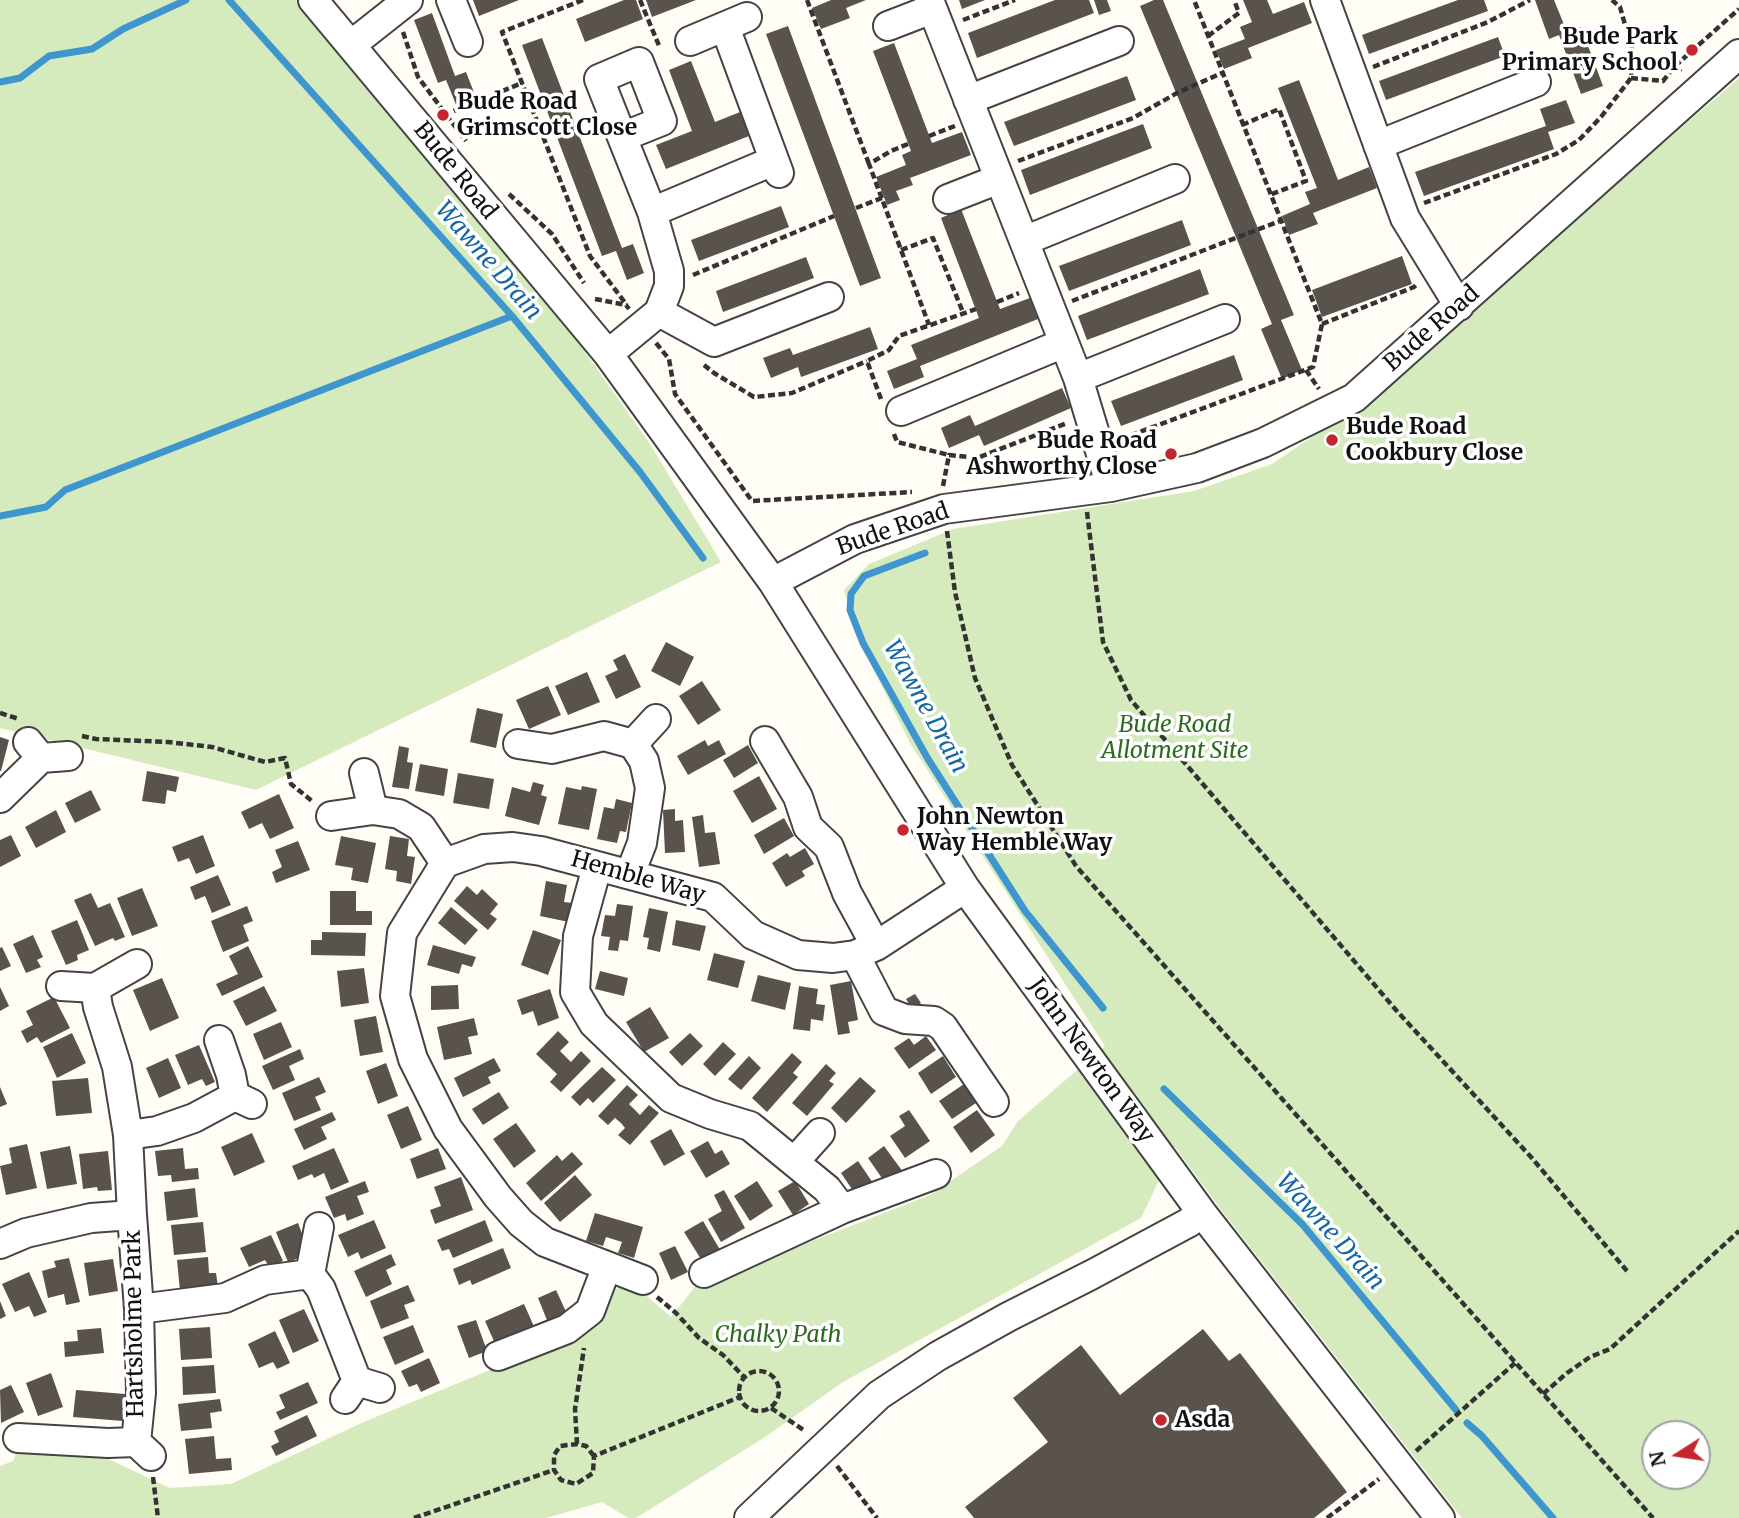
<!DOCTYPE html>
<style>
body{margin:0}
#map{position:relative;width:1739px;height:1518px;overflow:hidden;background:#fffdf5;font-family:Merriweather,serif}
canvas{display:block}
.north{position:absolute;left:1641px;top:1420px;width:70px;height:70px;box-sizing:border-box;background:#fff;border:2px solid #a0a0a0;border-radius:50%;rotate:258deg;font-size:19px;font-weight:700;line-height:28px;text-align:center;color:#111}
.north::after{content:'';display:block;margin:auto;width:24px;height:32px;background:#c4262e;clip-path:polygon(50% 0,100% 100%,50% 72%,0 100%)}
</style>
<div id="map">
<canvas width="1739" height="1518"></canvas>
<div class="north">N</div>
</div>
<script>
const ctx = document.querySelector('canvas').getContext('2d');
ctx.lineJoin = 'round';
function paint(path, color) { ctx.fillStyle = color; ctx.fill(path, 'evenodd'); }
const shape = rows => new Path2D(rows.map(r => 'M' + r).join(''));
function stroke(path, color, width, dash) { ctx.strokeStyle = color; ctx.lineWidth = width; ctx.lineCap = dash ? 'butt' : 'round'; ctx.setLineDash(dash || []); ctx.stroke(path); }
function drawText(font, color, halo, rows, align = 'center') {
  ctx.font = font + ' Merriweather,serif'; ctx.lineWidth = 7; ctx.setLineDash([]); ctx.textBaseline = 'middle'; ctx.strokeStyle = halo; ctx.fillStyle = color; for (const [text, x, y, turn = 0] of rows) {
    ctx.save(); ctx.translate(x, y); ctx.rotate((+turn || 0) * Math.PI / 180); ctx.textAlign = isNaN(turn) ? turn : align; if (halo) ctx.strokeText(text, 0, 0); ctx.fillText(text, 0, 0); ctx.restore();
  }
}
paint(shape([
 [0,0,298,0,537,284,650,444,721,562,256,790,0,728],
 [1739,78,1739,1518,1462,1518,1222,1211,1175,1147,1141,1218,843,1382,765,1437,636,1518,628,1518,602,1502,546,1518,0,1518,0,1466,13,1461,19,1446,104,1457,170,1488,231,1484,366,1421,597,1326,611,1293,621,1286,648,1297,671,1317,695,1287,930,1195,1002,1146,1018,1121,1105,1046,910,743,859,640,844,590,869,564,953,529,1194,491,1272,464,1362,403],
 [1655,1434,1697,1434,1697,1476,1655,1476]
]), '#d5ebbd');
stroke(shape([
 [229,0,512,316,640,472,703,558],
 [0,82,20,78,49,56,92,49,123,29,186,0],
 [0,516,46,507,65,490,512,316],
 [925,553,864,576,851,594,850,610,863,643,928,759,1025,911,1103,1008],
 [1164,1089,1303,1225,1456,1410],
 [1467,1423,1482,1436,1553,1518]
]), '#3f96cf', 7);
paint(shape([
 [473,0,519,0,479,16],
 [624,0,636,0,643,19,585,42,576,19],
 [646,0,696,0,652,17],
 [831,0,866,0,846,8,850,18,821,29,812,8],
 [959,0,985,0,962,9],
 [1055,0,1089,0,1094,13,977,58,968,33],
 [1094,0,1107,0,1111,11,1099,15],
 [1154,0,1163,0,1294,315,1281,320,1302,370,1282,379,1261,329,1272,324,1140,6],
 [1243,0,1267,0,1273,14,1304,2,1312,23,1248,48,1252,58,1224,69,1216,50,1245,39,1240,27,1252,22],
 [1458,0,1484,0,1488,11,1369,54,1362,35],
 [1535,0,1554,0,1567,32,1581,27,1603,86,1581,94,1559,35,1549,39],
 [432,13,455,76,466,72,477,100,457,107,446,80,438,83,414,20],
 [788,26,881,278,860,286,766,34],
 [1498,37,1505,56,1386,100,1379,81],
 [542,38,622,248,633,244,644,273,627,280,616,251,602,256,522,45],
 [894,43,932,143,962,132,971,155,910,178,913,185,896,191,900,200,887,205,876,177,906,165,902,155,911,151,873,51],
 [691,61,715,122,745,110,754,134,666,169,656,145,692,131,669,70],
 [1127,76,1136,100,1014,146,1004,122],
 [1299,80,1338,180,1369,167,1377,188,1313,213,1318,224,1289,235,1282,216,1310,204,1305,192,1317,188,1278,88],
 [1566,100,1575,123,1548,132,1554,149,1424,196,1415,172,1546,126,1540,109],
 [1143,124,1152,148,1030,195,1021,170],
 [781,206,789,227,699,261,691,240],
 [961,209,1000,309,1030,298,1038,319,920,366,924,377,894,389,887,371,917,359,911,345,979,318,941,218],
 [1182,220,1191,245,1069,291,1059,266],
 [1402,256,1412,284,1322,317,1312,290],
 [806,257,814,278,723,312,716,291],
 [1200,269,1209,294,1087,340,1078,316],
 [870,327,878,349,801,377,798,367,771,378,763,358,790,348,793,355],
 [1234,355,1243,380,1121,426,1111,401],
 [1062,388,1071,408,984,446,979,435,949,448,941,428,970,415,975,426],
 [666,642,694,657,680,686,651,671],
 [625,654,641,687,616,699,605,676,618,670,613,660],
 [587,672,600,702,568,715,555,686],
 [702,681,721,710,698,725,679,696],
 [548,686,561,715,529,729,516,700],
 [477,708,503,714,496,748,470,742],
 [0,737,9,740,1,771,0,771],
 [705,740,708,746,719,740,726,754,688,775,677,756],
 [748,745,758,763,734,778,723,760],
 [399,746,409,748,407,762,413,763,409,789,392,787],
 [420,764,448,769,444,796,415,791],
 [147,771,179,777,176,792,167,790,165,804,142,801],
 [458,773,494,779,489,809,453,803],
 [759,776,777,809,752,823,733,791],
 [533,782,544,785,541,795,547,797,539,825,505,816,512,787,530,792],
 [582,786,597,789,589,830,558,824,566,787,581,790],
 [91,790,101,810,75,823,65,803],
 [279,794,294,828,270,839,262,823,249,829,241,812],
 [616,799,632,803,626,832,620,831,617,843,597,839,604,807,614,809],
 [675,809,675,821,683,820,685,852,665,853,663,810],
 [56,810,66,832,36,848,25,827],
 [703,815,705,833,715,832,720,864,699,867,692,817],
 [784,818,794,836,764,854,754,835],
 [11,835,21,856,0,867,0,840],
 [203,835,215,866,196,874,189,858,178,862,172,847],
 [341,836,376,843,368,883,351,880,353,868,335,865],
 [390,836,409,839,407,856,415,857,411,884,396,881,397,871,385,869],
 [298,841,310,870,276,883,272,872,282,867,275,850],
 [805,848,814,864,802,871,805,876,786,887,772,863,787,853,790,857],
 [218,875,231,905,212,913,205,896,195,900,190,887],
 [546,881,567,885,564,902,572,903,569,922,540,916],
 [467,886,477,895,482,889,498,904,490,914,497,919,488,930,454,901],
 [142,888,158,926,132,936,117,898],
 [330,891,356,891,356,911,372,911,372,925,330,925],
 [91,893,98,908,110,903,125,937,115,941,113,938,95,946,74,900],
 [617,904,633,906,628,941,620,940,618,951,608,950,610,937,601,936,605,915,615,916],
 [247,906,253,921,243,925,249,941,223,952,211,921],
 [451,907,478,930,465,945,438,923],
 [649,908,668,912,660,952,647,949,649,938,643,937],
 [77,920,89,950,77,955,78,960,66,965,51,931],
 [676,920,706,926,700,951,672,945],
 [533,930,561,940,548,975,521,965],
 [322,932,366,933,365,956,311,955,311,940,322,940],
 [33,935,43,957,37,960,41,967,26,973,13,944],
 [433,945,476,957,472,967,462,964,459,974,427,965],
 [248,946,263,977,222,996,216,984,238,974,229,956],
 [2,947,11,966,0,971,0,948],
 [714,953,745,961,738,988,707,980],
 [364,968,369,1003,341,1007,337,971],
 [600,971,628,978,624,996,595,989],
 [758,975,791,983,785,1010,751,1001],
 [162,978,179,1018,150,1031,133,990],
 [851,981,858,1020,848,1022,850,1033,838,1035,830,985],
 [458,985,459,1009,431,1010,431,986],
 [264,986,277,1011,246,1026,233,1001],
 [799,986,818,989,816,1004,825,1005,823,1021,811,1019,810,1031,793,1029],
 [0,987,9,1006,0,1011],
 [550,989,559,1018,538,1026,533,1011,522,1015,517,1000],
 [915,994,921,1003,912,1009,906,999],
 [54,997,70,1028,41,1043,37,1037,27,1043,21,1031,33,1025,26,1011],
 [650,1007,669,1038,644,1052,626,1022],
 [376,1016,383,1052,360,1056,354,1020],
 [474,1018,478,1035,468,1037,472,1054,444,1060,437,1027],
 [281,1022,292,1047,264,1060,253,1034],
 [558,1031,569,1042,560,1051,571,1062,581,1051,591,1061,561,1092,550,1082,557,1074,536,1054],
 [72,1033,86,1063,57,1078,43,1047],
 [690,1033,703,1046,682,1066,669,1052],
 [926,1036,936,1050,909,1069,894,1048,909,1038,914,1045],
 [723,1042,736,1054,715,1076,703,1064],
 [199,1045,215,1082,206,1086,202,1079,188,1085,175,1055],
 [300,1049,304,1059,289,1066,295,1080,273,1090,262,1066],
 [792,1053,802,1062,793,1073,798,1077,767,1112,752,1098],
 [749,1056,761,1068,741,1090,728,1079],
 [943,1056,956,1077,931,1094,918,1073],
 [168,1058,181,1088,159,1098,146,1068],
 [494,1058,501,1071,488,1077,491,1083,463,1097,454,1078],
 [386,1063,398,1096,378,1104,366,1071],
 [826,1064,836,1073,829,1081,834,1084,807,1116,792,1103],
 [602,1067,616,1080,593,1103,588,1098,580,1106,571,1097],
 [319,1077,326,1092,315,1097,321,1110,294,1121,282,1093],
 [860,1077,876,1091,846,1123,831,1108],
 [88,1078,92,1113,56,1116,52,1081],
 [964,1084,976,1103,952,1119,939,1101],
 [627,1085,638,1095,629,1104,640,1115,649,1105,659,1113,630,1145,618,1135,625,1128,621,1123,615,1118,608,1125,598,1116],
 [0,1087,7,1104,0,1107],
 [499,1092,509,1108,483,1125,472,1109],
 [408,1106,422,1140,401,1149,387,1115],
 [909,1110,930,1141,905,1158,890,1136,905,1126,899,1116],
 [977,1110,995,1135,971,1153,953,1127],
 [332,1112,336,1120,321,1127,327,1139,304,1150,294,1129],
 [516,1123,536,1151,514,1168,493,1139],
 [671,1129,685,1154,664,1166,650,1141],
 [252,1133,265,1162,234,1176,221,1147],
 [708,1141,715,1154,722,1150,730,1164,706,1178,690,1151],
 [27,1144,37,1188,6,1195,0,1166,12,1163,9,1148],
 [70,1146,77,1184,47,1189,40,1152],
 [884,1146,903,1172,886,1184,868,1158],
 [183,1148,185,1169,198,1168,199,1179,172,1182,171,1175,158,1176,155,1151],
 [334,1148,349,1182,331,1190,324,1173,314,1178,312,1174,298,1180,292,1166],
 [438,1148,446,1169,417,1179,410,1159],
 [108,1151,112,1190,98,1191,97,1187,83,1189,79,1154],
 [572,1152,583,1164,541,1201,526,1183,557,1155,562,1161],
 [858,1161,875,1186,858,1198,841,1173],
 [575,1175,592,1195,560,1222,544,1203],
 [461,1177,473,1210,435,1224,430,1210,441,1206,434,1187],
 [365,1181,369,1192,357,1196,364,1214,347,1221,345,1214,334,1218,325,1197],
 [757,1181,773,1206,750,1221,734,1196],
 [795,1181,809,1204,793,1215,778,1191],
 [195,1188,198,1217,167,1221,164,1192],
 [724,1190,745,1228,721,1242,708,1219,722,1211,714,1195],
 [595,1213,643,1227,634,1258,618,1253,622,1242,606,1237,603,1246,586,1241],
 [374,1220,386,1248,361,1259,358,1252,348,1257,338,1235],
 [485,1220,493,1241,453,1258,449,1249,442,1251,437,1240],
 [703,1221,722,1253,704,1264,684,1232],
 [203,1222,206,1252,174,1255,171,1225],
 [298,1223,306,1244,305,1256,288,1262,276,1232],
 [271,1235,283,1261,269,1267,265,1260,249,1267,240,1248],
 [675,1246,688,1272,671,1280,659,1253],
 [503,1248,511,1268,472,1285,470,1280,459,1285,453,1269],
 [391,1254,396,1265,386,1270,392,1284,366,1297,354,1271],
 [208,1257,209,1273,216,1273,218,1287,180,1291,177,1260],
 [69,1258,80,1302,66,1305,64,1294,48,1298,42,1271,56,1267,54,1261],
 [113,1259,118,1291,89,1296,84,1263],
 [29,1272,47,1312,34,1317,29,1306,15,1312,2,1284],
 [408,1285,415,1301,404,1305,409,1318,381,1329,370,1301],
 [556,1290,568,1316,549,1325,538,1298],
 [0,1301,6,1316,0,1319],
 [524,1304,536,1331,497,1348,485,1321],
 [304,1309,319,1341,293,1353,279,1320],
 [476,1320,487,1351,469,1358,457,1326],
 [413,1325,424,1352,395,1365,383,1337],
 [210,1327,212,1358,181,1360,179,1329],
 [101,1328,104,1353,65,1357,64,1342,78,1341,77,1330],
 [1203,1329,1229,1361,1240,1353,1347,1492,1314,1518,974,1518,965,1507,1048,1442,1013,1398,1081,1345,1120,1395],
 [275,1331,290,1363,277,1369,273,1362,259,1368,248,1344],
 [429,1358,440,1383,421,1392,417,1384,409,1387,401,1371],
 [214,1365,216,1393,183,1395,182,1367],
 [51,1373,63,1407,38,1416,26,1383],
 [308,1382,318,1403,280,1420,276,1412,285,1408,279,1395],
 [11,1385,24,1412,1,1423,0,1390],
 [76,1390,125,1394,123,1421,73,1417],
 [220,1399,222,1411,210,1413,212,1428,181,1431,178,1404],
 [307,1415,317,1436,276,1456,271,1446,279,1442,274,1431],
 [214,1436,216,1459,231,1458,232,1470,189,1474,185,1439]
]), '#5a524d');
const minor = shape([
 [313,0,608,354,773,582,965,888,1202,1213,1440,1518],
 [451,0,468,42],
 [929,0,1078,378,1111,487],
 [1325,0,1405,218,1459,306],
 [888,26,932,9],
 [725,27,779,173],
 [690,41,747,17],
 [351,45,408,0],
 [968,100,1119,41],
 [1378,145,1536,82],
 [948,199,999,179],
 [652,212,773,161],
 [1024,241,1175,179],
 [659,312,714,342,829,297],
 [608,354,659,312,669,286,669,271,652,212,622,137,599,79,639,62,662,121,622,137],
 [1078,378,1225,319],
 [901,411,1064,343],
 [773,582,855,539,944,509,1111,487,1197,468,1263,443,1354,398,1739,54],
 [765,741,798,797,808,827,829,847,847,893,876,946],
 [28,742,41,758,68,756],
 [518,744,552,749,604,736,633,744,644,761,650,788,642,843,630,874],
 [633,744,656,719],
 [364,773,373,810],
 [0,798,41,758],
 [331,816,373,810,399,814,421,827,445,863],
 [597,867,578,936,575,992,594,1024,671,1098,710,1114,750,1126,827,1189,842,1209],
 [855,955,884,1011,905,1019,934,1021,943,1027,994,1102],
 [61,986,95,988,137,964],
 [95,988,98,1007,117,1067,128,1135,132,1215],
 [219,1040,231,1075,235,1096],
 [128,1135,157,1131,194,1118,235,1096,252,1104],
 [794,1162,820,1133],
 [0,1244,26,1233,91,1218,132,1215,139,1309,141,1393,136,1442],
 [704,1273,842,1209,936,1174],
 [310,1274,319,1227],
 [643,1280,545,1242,521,1223,498,1197,448,1129,413,1059,395,996,402,933,445,863,484,849,513,847,541,851,713,897,753,935,798,955,833,958,855,955,876,946,965,888],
 [139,1309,225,1298,265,1280,310,1274,321,1289,357,1381],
 [498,1356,567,1329,590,1311,607,1266],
 [345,1399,357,1381,380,1388],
 [18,1438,108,1443,136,1442,151,1456],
 [749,1518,879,1395,938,1356,1008,1317,1091,1275,1188,1223,1202,1213]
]);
stroke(minor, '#444', 32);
stroke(shape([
 [583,0,502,32,590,256,626,304],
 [640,0,660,48],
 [807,0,869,164],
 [963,20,1015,0],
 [403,32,418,77,466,141],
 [1208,36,1239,13,1234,0],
 [1675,66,1739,9],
 [1373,67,1488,22,1530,0],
 [1631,78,1663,81,1675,66,1683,74],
 [444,115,522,83],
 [1242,125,1279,109,1306,181,1269,195],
 [929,136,955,126],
 [908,144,891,151,869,164,929,325],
 [1018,161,1133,118,1177,93,1222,73],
 [509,194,552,234,584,283],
 [1424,203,1556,154,1579,140,1601,117,1631,78,1632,49,1620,7,1612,0],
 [856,208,882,198],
 [901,250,933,238,964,315],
 [693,275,834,216],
 [595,299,626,305,629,309],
 [1072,301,1280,221],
 [997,302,1019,293],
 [1322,324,1414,287,1417,284],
 [656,343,669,359,675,394,752,501,912,492],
 [704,365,714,373,754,397,792,393,867,361],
 [1306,370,1319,389],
 [881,399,867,361,889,350,899,336,976,309],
 [894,434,897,442,949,455],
 [1121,439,1313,367,1322,324,1194,0],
 [943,486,949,455,977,458,1067,423],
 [1087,512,1103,642,1131,700,1396,1010,1531,1157,1627,1271],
 [947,531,955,592,975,678,1012,765,1076,866,1653,1518],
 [0,713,19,719],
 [82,736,96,739,168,742,212,747,265,762,285,758,291,784,312,801],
 [657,1297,676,1313,699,1338,723,1355,744,1377],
 '739 1391a20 20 0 1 1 40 0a20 20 0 1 1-40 0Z',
 [1543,1394,1567,1373,1590,1357,1610,1349,1739,1231],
 [771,1408,805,1431],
 [577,1444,575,1409,584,1348],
 [1416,1451,1515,1363],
 [594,1456,586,1446,577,1444,560,1446,554,1455,554,1470,561,1480,576,1484,593,1473,594,1456,740,1397],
 [837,1466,877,1518],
 [153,1477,158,1518],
 [414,1518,554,1470],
 [1327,1518,1379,1479]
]), '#333', 4.5, [7, 3.5]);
stroke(minor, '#fff', 28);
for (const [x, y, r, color] of [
 [1692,50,7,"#c4262e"],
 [443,115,7,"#c4262e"],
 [1332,440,7,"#c4262e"],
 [1171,454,7,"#c4262e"],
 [903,830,7,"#c4262e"],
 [1161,1420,7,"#c4262e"]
]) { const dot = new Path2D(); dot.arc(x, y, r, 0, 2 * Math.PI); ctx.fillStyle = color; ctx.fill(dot); stroke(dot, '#fff', 2.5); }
drawText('bold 23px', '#111', '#fff', [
 ["Bude Park",1678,37,"right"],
 ["Primary School",1678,63,"right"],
 ["Bude Road",457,102],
 ["Grimscott Close",457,128],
 ["Bude Road",1346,427],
 ["Cookbury Close",1346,453],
 ["Bude Road",1157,441,"right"],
 ["Ashworthy Close",1157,467,"right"],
 ["John Newton",917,817],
 ["Way Hemble Way",917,843],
 ["Asda",1175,1420]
], 'left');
drawText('23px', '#111', '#fff', [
 ["Bude Road",455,171,51],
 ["Bude Road",1432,329,-41],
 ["Bude Road",893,530,-19],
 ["Hemble Way",638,878,16],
 ["John Newton Way",1091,1061,54],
 ["Hartsholme Park",135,1324,-91]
]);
drawText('italic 23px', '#2f6b1f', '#fff', [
 ["Bude Road",1175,725],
 ["Allotment Site",1175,751],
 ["Chalky Path",778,1335]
]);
drawText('italic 24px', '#1768a6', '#fff', [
 ["Wawne Drain",488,261,49],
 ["Wawne Drain",925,707,61],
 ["Wawne Drain",1330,1232,48]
]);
</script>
